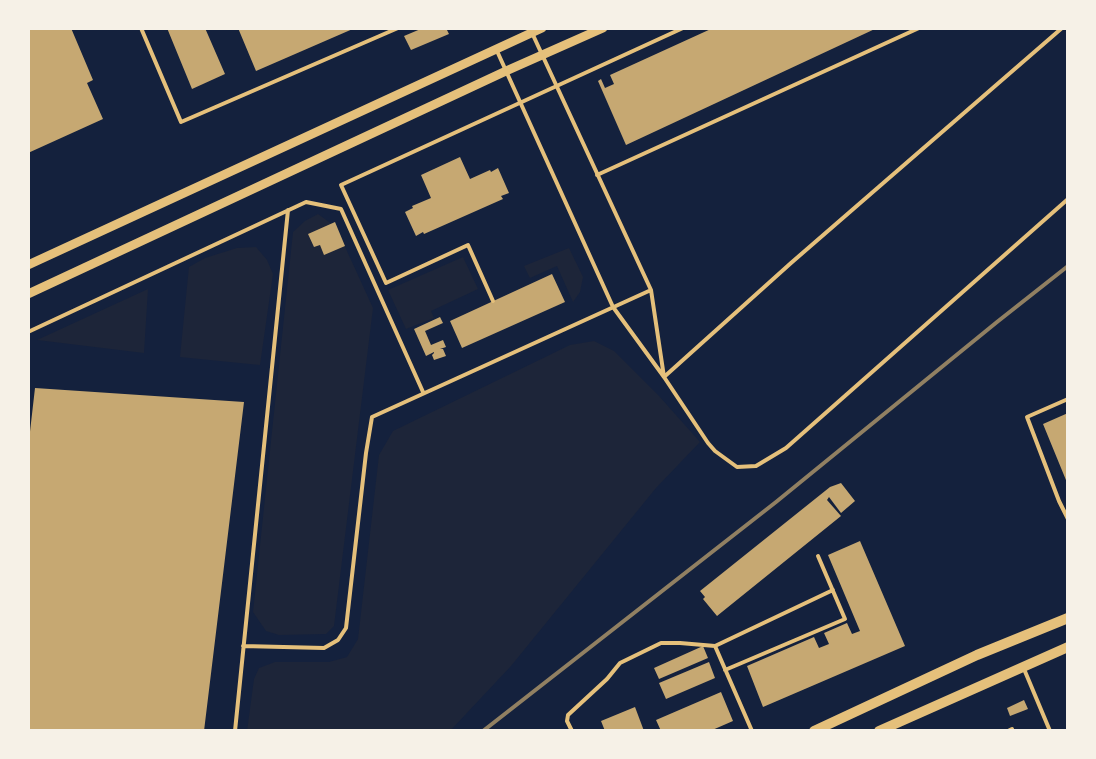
<!DOCTYPE html>
<style>
body{margin:0}
#map{position:relative;width:1096px;height:759px;overflow:hidden;background:#14213d;font-family:Poppins,sans-serif}
canvas{display:block}
.frame{position:absolute;inset:0;border:30px solid #f6f1e7;pointer-events:none}
</style>
<div id="map">
<canvas width="1096" height="759"></canvas>
<div class="frame"></div>
</div>
<script>
const ctx = document.querySelector('canvas').getContext('2d');
ctx.lineJoin = 'round';
function paint(path, color) { ctx.fillStyle = color; ctx.fill(path, 'evenodd'); }
const shape = rows => new Path2D(rows.map(r => 'M' + r).join(''));
function stroke(path, color, width, dash) { ctx.strokeStyle = color; ctx.lineWidth = width; ctx.lineCap = dash ? 'butt' : 'round'; ctx.setLineDash(dash || []); ctx.stroke(path); }
paint(shape([
 [318,214,336,227,373,308,334,626,326,634,279,635,266,631,253,612,293,232,305,221],
 [256,247,267,260,273,274,260,365,180,357,189,267,205,258,237,248],
 [569,248,583,277,580,292,573,302,557,266,530,278,524,266],
 [463,257,478,289,431,311,434,318,406,329,388,290],
 [148,289,144,353,37,340],
 [594,341,614,351,659,396,700,442,656,488,511,666,450,731,247,731,254,679,259,668,275,662,329,662,347,657,358,639,379,455,393,431,570,345]
]), '#1d2539');
paint(shape([
 [28,28,71,28,93,80,87,83,103,119,28,153],
 [167,28,205,28,225,74,192,89],
 [238,28,355,28,256,71],
 [423,28,446,28,449,34,411,50,404,36],
 [713,28,877,28,626,145,598,81,601,79,605,88,614,84,610,75],
 [460,157,470,179,490,170,491,172,498,168,509,193,501,196,503,199,424,234,423,232,416,236,405,212,413,208,412,206,431,198,421,175],
 [335,222,345,246,324,255,320,245,314,247,308,234],
 [552,274,565,302,462,348,450,321],
 [440,317,443,323,425,331,431,345,443,340,446,347,440,349,443,349,446,356,434,360,432,355,434,353,434,352,426,356,414,329],
 [35,388,244,402,204,731,28,731,28,449],
 [1068,413,1068,485,1043,424],
 [841,483,855,501,841,513,829,497,827,500,841,516,717,616,703,599,705,597,700,591,830,487],
 [860,541,905,646,763,707,747,666,814,637,819,648,829,644,824,633,847,623,852,634,860,631,828,555],
 [703,646,708,658,659,679,654,668],
 [709,662,715,678,666,699,659,683],
 [721,692,733,721,710,731,661,731,656,720],
 [1024,700,1028,709,1010,716,1007,708],
 [635,707,644,731,605,731,601,721]
]), '#c6a872');
stroke(shape([
 [141,28,181,122,398,28],
 [533,35,651,290,664,377,708,443,715,451,737,467,756,466,786,448,1068,199],
 [497,51,613,307,664,377,791,263,1062,28],
 [597,175,919,28],
 [493,301,468,245,386,283,341,185,683,28],
 [28,332,306,202,341,209,423,392],
 [1068,399,1027,417,1059,501,1068,519],
 [243,646,324,648,338,640,346,628,366,453,372,417,651,290],
 [715,646,752,731],
 [1024,669,1050,731],
 [725,670,845,619,818,556],
 [235,731,288,210],
 [572,731,567,721,568,715,607,679,620,663,661,643,680,643,715,646,833,590],
 [1008,731,1012,729,1012,731]
]), '#e5c07b', 4);
stroke(shape([
 [28,265,542,28],
 [28,294,506,71,603,28]
]), '#e5c07b', 9);
stroke(shape([
 [814,731,977,655,1068,618],
 [879,731,1068,647]
]), '#e5c07b', 10);
stroke(shape([
 [483,731,776,502,997,322,1068,266]
]), '#918062', 4);
</script>
